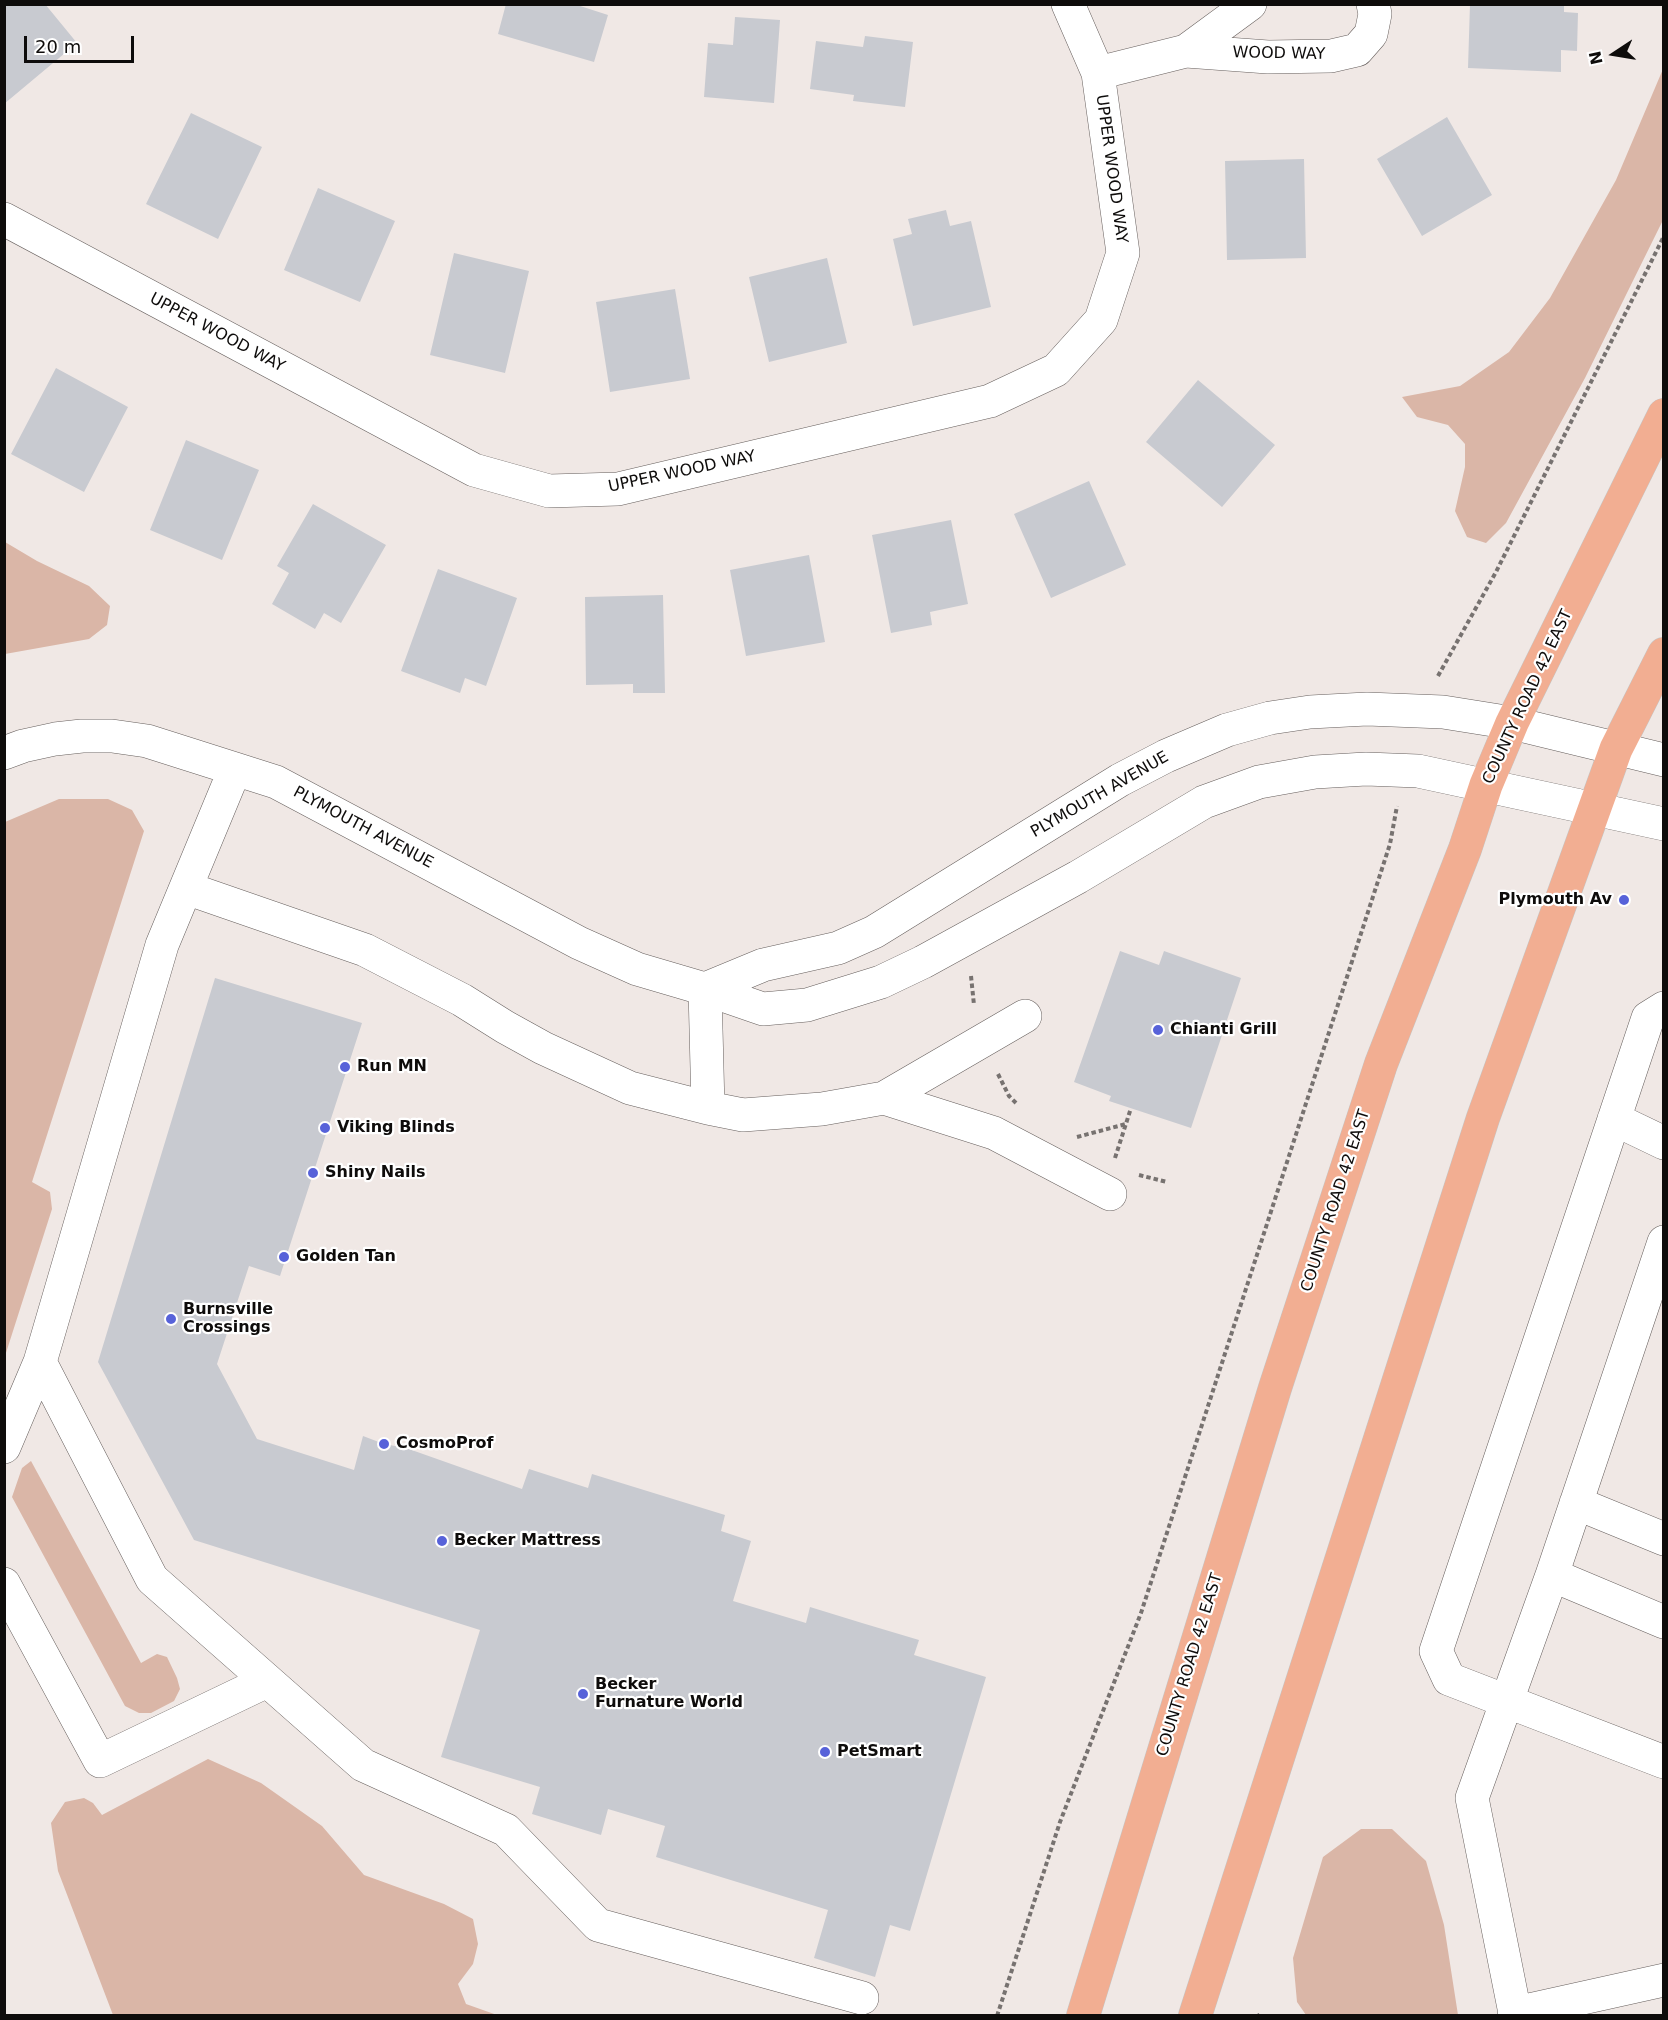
<!DOCTYPE html>
<style>
body{margin:0}
#map{position:relative;width:1668px;height:2020px;overflow:hidden;background:#f0e8e5;font-family:"DejaVu Sans",sans-serif}
canvas{display:block}
.frame{position:absolute;inset:0;border:6px solid #0e0c0b;pointer-events:none}
.north{position:absolute;left:1584px;top:24px;width:60px;height:60px;-webkit-text-stroke:4px #fff;paint-order:stroke;rotate:258deg;font-size:16px;font-weight:700;line-height:24px;text-align:center;color:#0e0c0b}
.north::after{content:'';display:block;margin:auto;width:21px;height:27px;background:#0e0c0b;clip-path:polygon(50% 0,100% 100%,50% 72%,0 100%)}
.scale{position:absolute;left:24px;top:36px;width:110px;height:27px;box-sizing:border-box;border:3px solid #0e0c0b;border-top:0;padding-left:8px;font-size:18px;line-height:21px;white-space:nowrap;color:#0e0c0b;-webkit-text-stroke:4px #fff;paint-order:stroke}
</style>
<div id="map">
<canvas width="1668" height="2020"></canvas>
<div class="frame"></div>
<div class="north">N</div>
<div class="scale">20 m</div>
</div>
<script>
const ctx = document.querySelector('canvas').getContext('2d');
ctx.lineJoin = 'round';
function paint(path, color) { ctx.fillStyle = color; ctx.fill(path, 'evenodd'); }
const shape = rows => new Path2D(rows.map(r => 'M' + r).join(''));
function stroke(path, color, width, dash) { ctx.strokeStyle = color; ctx.lineWidth = width; ctx.lineCap = dash ? 'butt' : 'round'; ctx.setLineDash(dash || []); ctx.stroke(path); }
function drawText(font, color, halo, rows, align = 'center') {
  ctx.font = font + ' "DejaVu Sans",sans-serif'; ctx.lineWidth = 4.5; ctx.setLineDash([]); ctx.textBaseline = 'middle'; ctx.strokeStyle = halo; ctx.fillStyle = color; for (const [text, x, y, turn = 0] of rows) {
    ctx.save(); ctx.translate(x, y); ctx.rotate((+turn || 0) * Math.PI / 180); ctx.textAlign = isNaN(turn) ? turn : align; if (halo) ctx.strokeText(text, 0, 0); ctx.fillText(text, 0, 0); ctx.restore();
  }
}
paint(shape([
 [1663,69,1663,220,1585,378,1506,523,1486,543,1467,537,1455,511,1465,467,1465,444,1448,425,1417,417,1402,397,1460,386,1509,352,1550,298,1616,180],
 [5,542,37,561,89,586,110,606,107,625,89,639,5,654],
 [59,799,108,799,132,810,144,831,32,1182,50,1192,52,1209,5,1356,5,822],
 [31,1461,141,1663,157,1654,167,1657,177,1678,180,1689,174,1701,151,1713,139,1713,125,1706,12,1497,22,1468],
 [208,1759,261,1783,322,1826,364,1875,444,1904,473,1919,478,1944,473,1964,458,1984,466,2004,497,2015,113,2015,58,1871,51,1823,65,1802,84,1798,93,1803,102,1815],
 [1361,1829,1392,1829,1426,1861,1444,1925,1458,2015,1306,2015,1297,2002,1293,1958,1323,1857]
]), '#dab6a7');
paint(shape([
 [4,4,45,4,77,43,4,104],
 [506,4,574,4,608,15,594,62,498,34],
 [1470,4,1564,4,1564,12,1578,13,1577,51,1561,50,1561,72,1468,68],
 [735,17,780,20,774,103,704,97,708,43,733,45],
 [865,36,913,42,905,107,853,101,854,95,810,89,816,41,863,47],
 [191,113,262,147,218,239,146,204],
 [1447,117,1492,195,1422,236,1377,159],
 [1304,159,1306,258,1227,260,1225,161],
 [318,188,395,221,360,302,284,270],
 [946,210,950,226,971,221,991,307,913,326,893,239,912,234,908,219],
 [454,253,529,271,505,373,430,355],
 [827,258,847,343,769,362,749,277],
 [675,289,690,379,610,392,596,302],
 [56,368,128,407,84,492,11,454],
 [1198,380,1275,445,1222,507,1146,442],
 [186,440,259,470,222,560,150,530],
 [1089,481,1126,565,1051,598,1014,514],
 [313,504,386,545,341,623,324,613,315,629,272,604,289,573,277,566],
 [951,520,968,604,930,612,932,625,891,633,872,535],
 [809,555,825,642,746,656,730,570],
 [438,569,517,598,486,686,465,678,460,693,401,671],
 [663,595,665,693,633,693,633,684,586,685,585,597],
 [1120,951,1159,965,1164,951,1241,978,1191,1128,1109,1101,1111,1096,1074,1082],
 [215,978,362,1023,280,1276,249,1266,217,1364,257,1439,354,1470,363,1436,384,1444,406,1448,522,1489,529,1469,588,1488,592,1474,725,1515,721,1531,751,1541,733,1601,806,1623,810,1607,862,1623,919,1640,914,1655,986,1677,910,1931,890,1925,875,1977,814,1958,828,1910,656,1857,665,1826,608,1809,601,1835,532,1814,540,1787,441,1757,480,1630,194,1540,98,1362]
]), '#c8cad0');
const minor = shape([
 [1186,51,1250,4],
 [1098,73,1186,51,1268,57,1331,56,1357,50,1371,34,1375,14,1373,4],
 [4,219,474,470,549,491,618,489,990,401,1056,370,1101,320,1123,253,1098,73,1068,4],
 [4,753,23,746,55,739,82,736,112,736,147,741,276,782,579,943,637,969,705,989,763,1009,807,1005,881,982,923,962,1078,877,1204,802,1259,782,1315,772,1366,769,1418,771,1664,824],
 [235,769,162,945,40,1362,152,1579,363,1765,506,1830,598,1925,862,1998],
 [186,888,365,950,462,1000,505,1027,543,1048,630,1088,708,1108,743,1115,822,1109,884,1098,994,1133,1110,1194],
 [705,989,763,965,838,948,874,932,1120,780,1166,756,1227,730,1270,718,1310,712,1367,709,1443,712,1512,723,1664,760],
 [705,989,708,1108],
 [1664,1008,1648,1018,1436,1651,1449,1679,1664,1762],
 [884,1098,1025,1016],
 [1614,1119,1664,1143],
 [4,1447,40,1362],
 [1576,1503,1664,1539],
 [1552,1575,1664,1622],
 [4,1584,100,1761,267,1681],
 [1515,2013,1664,1980],
 [1514,2016,1515,2013,1472,1798,1552,1575,1664,1242]
]);
const highway = shape([
 [1083,2016,1275,1388,1381,1064,1465,849,1486,785,1512,723,1664,415],
 [1195,2016,1483,1118,1616,749,1664,654]
]);
stroke(minor, '#665f5d', 34);
stroke(highway, '#c5c5c4', 34);
stroke(shape([
 [1438,676,1496,572,1664,236],
 [971,976,974,1005],
 [998,1074,1009,1096,1016,1103],
 [1077,1137,1126,1124],
 [1115,1158,1131,1108],
 [1139,1175,1167,1182],
 [1257,2014,1258,2016],
 [997,2016,1060,1822,1141,1613,1390,844,1397,806]
]), '#777270', 4, [4.5, 3]);
stroke(minor, '#fff', 33);
stroke(highway, '#f2ae92', 33);
for (const [x, y, r, color] of [
 [1624,900,6,"#5762d9"],
 [1158,1030,6,"#5762d9"],
 [345,1067,6,"#5762d9"],
 [325,1128,6,"#5762d9"],
 [313,1173,6,"#5762d9"],
 [284,1257,6,"#5762d9"],
 [171,1319,6,"#5762d9"],
 [384,1444,6,"#5762d9"],
 [442,1541,6,"#5762d9"],
 [583,1694,6,"#5762d9"],
 [825,1752,6,"#5762d9"]
]) { const dot = new Path2D(); dot.arc(x, y, r, 0, 2 * Math.PI); ctx.fillStyle = color; ctx.fill(dot); stroke(dot, '#fff', 2); }
drawText('16px', '#0e0c0b', '#fff', [
 ["WOOD WAY",1279,54,1],
 ["UPPER WOOD WAY",1111,169,82],
 ["UPPER WOOD WAY",217,333,28],
 ["UPPER WOOD WAY",682,472,-12],
 ["COUNTY ROAD 42 EAST",1528,697,-65],
 ["PLYMOUTH AVENUE",1100,795,-30],
 ["PLYMOUTH AVENUE",363,828,28],
 ["COUNTY ROAD 42 EAST",1336,1201,-72],
 ["COUNTY ROAD 42 EAST",1190,1665,-73]
]);
drawText('bold 16px', '#0e0c0b', '#fff', [
 ["Plymouth Av",1612,900,"right"],
 ["Chianti Grill",1170,1030],
 ["Run MN",357,1067],
 ["Viking Blinds",337,1128],
 ["Shiny Nails",325,1173],
 ["Golden Tan",296,1257],
 ["Burnsville",183,1310],
 ["Crossings",183,1328],
 ["CosmoProf",396,1444],
 ["Becker Mattress",454,1541],
 ["Becker",595,1685],
 ["Furnature World",595,1703],
 ["PetSmart",837,1752]
], 'left');
</script>
